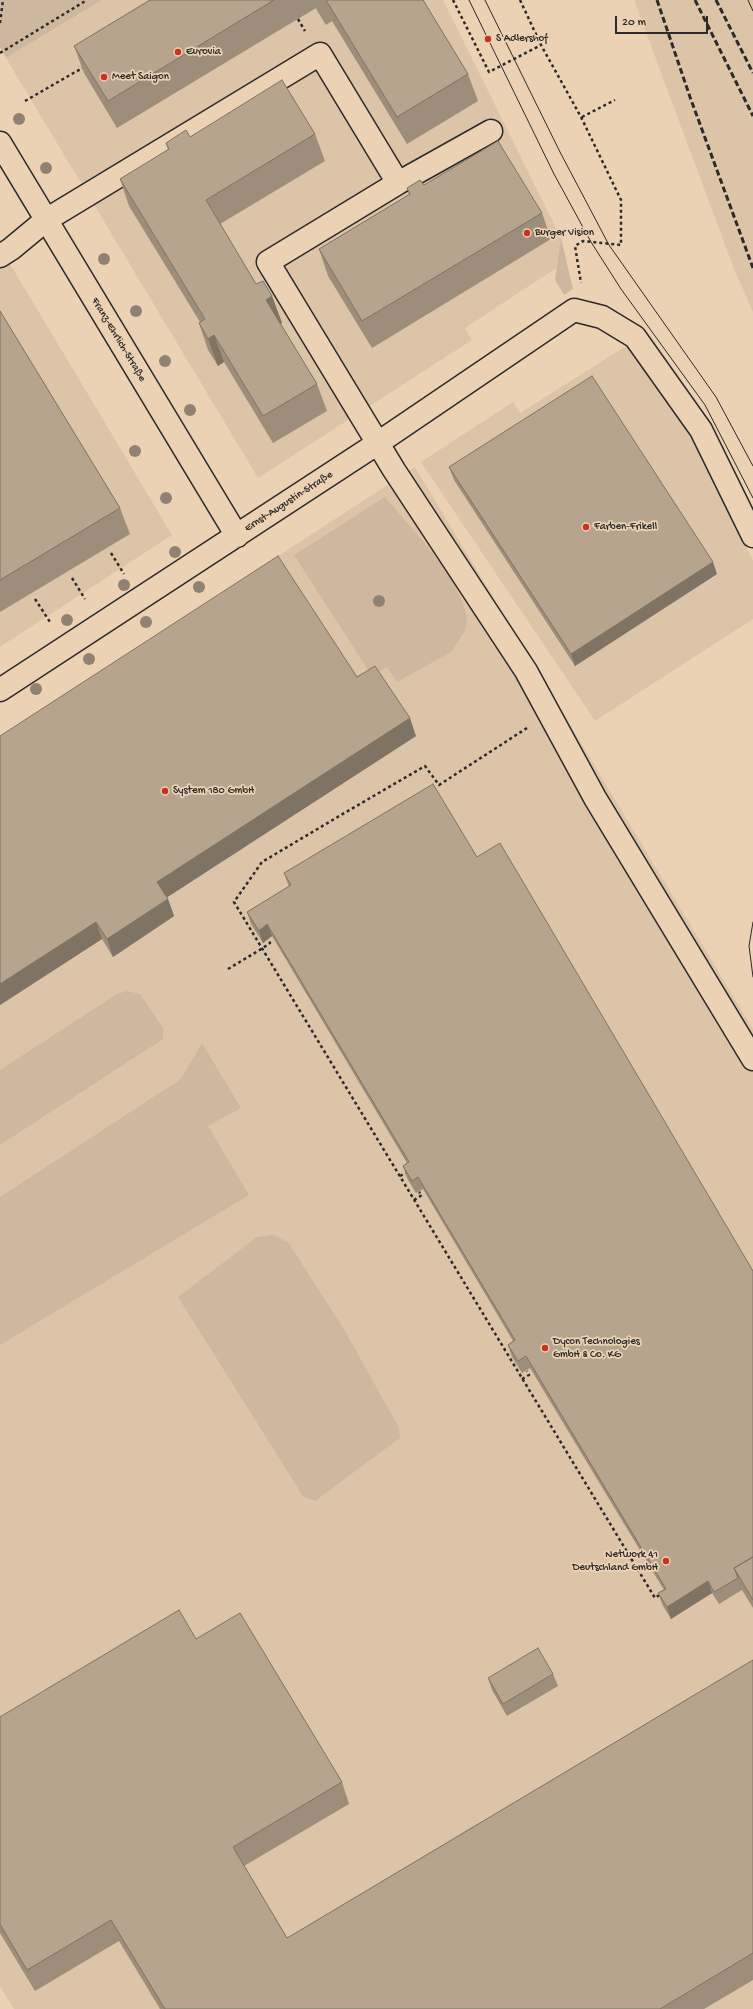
<!DOCTYPE html>
<meta charset="utf-8">
<style>
body{margin:0}
#map{position:relative;width:753px;height:2009px;overflow:hidden;background:#ecd2b4;font-family:"Gochi Hand",sans-serif}
canvas{display:block}
.scale{position:absolute;left:615px;top:16px;width:93px;height:18px;box-sizing:border-box;border:2px solid #2b2b2b;border-top:0;padding-left:5px;font-size:12px;line-height:14px;white-space:nowrap;color:#2b2b2b;-webkit-text-stroke:3px #ecd2b4;paint-order:stroke}
</style>
<div id="map">
<canvas width="753" height="2009"></canvas>
<div class="scale">20 m</div>
</div>
<script>
const ctx = document.querySelector('canvas').getContext('2d');
ctx.lineJoin = 'round';
function paint(path, color) { ctx.fillStyle = color; ctx.fill(path, 'evenodd'); }
const shape = rows => new Path2D(rows.map(r => 'M' + r).join(''));
function stroke(path, color, width, dash) { ctx.strokeStyle = color; ctx.lineWidth = width; ctx.lineCap = dash ? 'butt' : 'round'; ctx.setLineDash(dash || []); ctx.stroke(path); }
function drawText(font, color, halo, rows, align = 'center') {
  ctx.font = font + ' "Gochi Hand",sans-serif'; ctx.lineWidth = 3.5; ctx.setLineDash([]); ctx.textBaseline = 'middle'; ctx.strokeStyle = halo; ctx.fillStyle = color; for (const [text, x, y, turn = 0] of rows) {
    ctx.save(); ctx.translate(x, y); ctx.rotate((+turn || 0) * Math.PI / 180); ctx.textAlign = isNaN(turn) ? turn : align; if (halo) ctx.strokeText(text, 0, 0); ctx.fillText(text, 0, 0); ctx.restore();
  }
}
paint(shape([
 [102,0,443,0,561,238,567,261,465,328,472,340,258,478,6,58],
 [634,0,753,0,753,312,734,269],
 [0,247,172,535,0,647],
 [626,346,648,369,695,441,753,561,753,619,595,721,421,462,513,402,520,413],
 [415,467,753,1029,753,2009,14,2009,0,1986,0,737]
]), '#dcc4a9');
paint(shape([
 [0,0,102,0,6,58,0,47],
 [561,239,573,289,564,295,555,280],
 [385,497,427,546,451,579,461,598,467,617,465,631,451,652,397,682,387,667,372,676,294,555],
 [127,991,140,994,163,1028,163,1039,0,1145,0,1070,117,994],
 [202,1043,241,1108,208,1126,249,1195,0,1345,0,1197,181,1079],
 [273,1235,288,1242,345,1331,399,1428,400,1438,315,1501,303,1496,178,1297,257,1237]
]), '#cdb79e');
const minor = shape([
 [0,143,237,536],
 [398,183,491,131],
 [0,256,11,249,46,220,320,54,398,183,268,262,394,470,526,671,595,798,753,1059],
 [0,690,378,443,574,310,602,317,635,337,701,430,753,536]
]);
stroke(minor, '#2b2b2b', 25);
stroke(shape([
 [453,0,489,72,541,45],
 [520,0,541,45,581,117,621,200,621,245,583,241,575,246,581,283],
 [298,19,305,31],
 [0,23,3,0],
 [0,53,87,0],
 [25,101,84,67],
 [582,117,615,100],
 [111,553,124,574],
 [72,578,85,599],
 [35,599,50,622],
 [527,728,439,785,425,766,341,815,262,862,234,902,655,1598,661,1594],
 [228,969,263,948,270,943,268,940],
 [400,1176,408,1172],
 [414,1200,422,1195,419,1192],
 [522,1379,529,1375,527,1371]
]), '#2b2b2b', 2.5, [3, 3]);
stroke(minor, '#ecd2b4', 22);
stroke(shape([
 [469,0,554,174,591,242,621,289,705,405,753,498],
 [485,0,560,152,609,245,716,397,753,466],
 [748,0,753,11],
 [753,922,749,946,753,977]
]), '#2b2b2b', 1);
stroke(shape([
 [657,0,690,97,753,268],
 [695,0,753,116],
 [716,0,753,73]
]), '#2b2b2b', 3, [6, 3]);
ctx.fillStyle = '#8f8272';
for (const [x, y] of [
 [19,119],
 [46,168],
 [104,259],
 [136,311],
 [165,361],
 [190,410],
 [135,451],
 [166,498],
 [175,552],
 [124,585],
 [199,587],
 [379,601],
 [67,620],
 [146,622],
 [89,659],
 [36,689]
]) { ctx.beginPath(); ctx.arc(x, y, 6, 0, 2 * Math.PI); ctx.fill(); }
paint(shape([
 [150,0,423,0,468,74,478,101,407,144,332,21,326,25,318,12,316,8,117,128,84,73,74,46],
 [315,134,325,161,220,224,256,284,272,296,282,323,280,324,317,384,327,411,273,443,224,362,218,366,208,350,199,323,200,322,129,206,120,179,168,150,166,143,190,137],
 [424,185,542,213,551,239,372,348,328,276,319,249,409,195,407,188],
 [0,311,120,508,130,534,0,612],
 [449,467,717,574,575,666,454,480],
 [357,677,416,736,167,897,174,916,113,957,102,939,0,1005,0,736],
 [477,857,753,1271,753,1608,742,1590,719,1604,712,1593,671,1619,663,1606,658,1593,664,1590,530,1368,522,1373,512,1357,508,1345,513,1341,423,1189,416,1193,407,1178,403,1166,407,1163,272,936,263,943,251,924,247,912,289,887,284,873],
 [196,1639,342,1782,349,1804,244,1866,287,1938,299,1931,753,1660,753,1980,704,2009,160,2009,119,1941,35,1991,0,1933,0,1717],
 [553,1674,558,1686,507,1716,492,1690,488,1678]
]), '#9d8d7b');
paint(shape([
 [272,296,282,323,276,327,266,300],
 [214,335,224,362,218,366,208,339],
 [713,562,717,574,575,666,571,654],
 [410,718,416,736,163,900,157,882],
 [168,899,174,916,113,957,107,939],
 [96,922,102,939,0,1005,0,984],
 [267,924,272,936,263,943,259,931],
 [708,1581,712,1593,671,1619,667,1607]
]), '#7f7364');
const building = shape([
 [150,0,274,0,108,101,74,46,150,0],
 [326,0,423,0,468,74,397,117,326,0],
 [282,80,315,134,206,200,256,284,263,281,272,296,266,300,317,384,263,416,214,335,208,339,199,323,205,319,120,179,169,149,166,143,186,130,190,137,282,80],
 [498,141,542,213,362,321,319,249,410,194,407,188,420,180,424,185,498,141],
 [0,311,120,508,0,580,0,311],
 [592,376,713,562,571,654,449,467,592,376],
 [278,556,357,677,375,666,410,718,157,882,168,899,107,939,96,922,0,984,0,736,278,556],
 [433,784,477,857,500,843,753,1271,753,1557,734,1568,738,1578,714,1592,708,1581,667,1607,658,1593,666,1589,526,1356,518,1361,508,1345,515,1340,418,1177,412,1181,403,1166,409,1162,267,924,259,931,247,912,291,885,284,873,433,784],
 [753,1557,753,1600,734,1568,753,1557],
 [179,1610,196,1639,240,1613,342,1782,233,1847,287,1938,299,1931,753,1660,753,1953,660,2009,165,2009,111,1920,27,1970,0,1924,0,1717,179,1610],
 [538,1648,553,1674,503,1704,488,1678,538,1648]
]);
paint(building, '#b6a48f');
stroke(building, '#7f7364', 1);
for (const [x, y, r, color] of [
 [488,39,4,"#c8321e"],
 [178,52,4,"#c8321e"],
 [104,77,4,"#c8321e"],
 [527,233,4,"#c8321e"],
 [586,527,4,"#c8321e"],
 [165,791,4,"#c8321e"],
 [545,1348,4,"#c8321e"],
 [666,1561,4,"#c8321e"]
]) { const dot = new Path2D(); dot.arc(x, y, r, 0, 2 * Math.PI); ctx.fillStyle = color; ctx.fill(dot); stroke(dot, '#ecd2b4', 1.5); }
drawText('11px', '#2b2b2b', '#ecd2b4', [
 ["S Adlershof",496,39],
 ["Eurovia",186,52],
 ["Meet Saigon",112,77],
 ["Burger Vision",535,233],
 ["Farben-Frikell",594,527],
 ["System 180 GmbH",173,791],
 ["Dycon Technologies",553,1342],
 ["GmbH & Co. KG",553,1355],
 ["Network 41",658,1555,"right"],
 ["Deutschland GmbH",658,1568,"right"]
], 'left');
drawText('11px', '#2b2b2b', '#ecd2b4', [
 ["Franz-Ehrlich-Straße",118,340,59],
 ["Ernst-Augustin-Straße",289,502,-33]
]);
</script>
